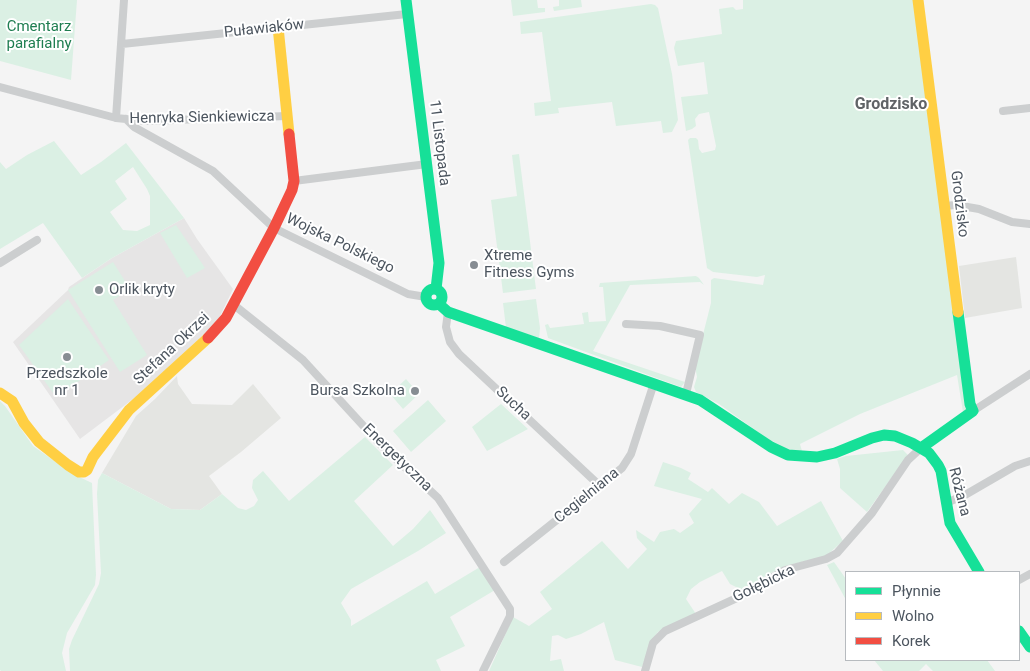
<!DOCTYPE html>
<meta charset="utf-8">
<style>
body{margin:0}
#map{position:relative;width:1030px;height:671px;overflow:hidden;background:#f4f4f4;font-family:Roboto,sans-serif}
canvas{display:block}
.legend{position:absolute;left:845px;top:571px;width:175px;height:90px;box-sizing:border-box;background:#fff;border:1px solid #b7bbbf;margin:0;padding:6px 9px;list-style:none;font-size:15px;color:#4c555f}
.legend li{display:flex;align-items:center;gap:10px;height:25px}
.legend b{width:25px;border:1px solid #b7bbbf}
</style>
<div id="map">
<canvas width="1030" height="671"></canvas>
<ul class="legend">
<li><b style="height:6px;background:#16e098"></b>Płynnie</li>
<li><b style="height:6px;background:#ffcf43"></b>Wolno</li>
<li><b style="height:6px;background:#f24e42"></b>Korek</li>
</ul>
</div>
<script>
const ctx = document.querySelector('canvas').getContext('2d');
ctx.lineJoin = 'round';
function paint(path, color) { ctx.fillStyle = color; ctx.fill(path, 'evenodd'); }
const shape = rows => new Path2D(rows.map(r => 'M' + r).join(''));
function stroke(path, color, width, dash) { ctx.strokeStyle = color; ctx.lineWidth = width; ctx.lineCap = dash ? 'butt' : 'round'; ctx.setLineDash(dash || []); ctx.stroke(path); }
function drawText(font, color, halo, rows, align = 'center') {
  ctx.font = font + ' Roboto,sans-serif'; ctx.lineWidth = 4; ctx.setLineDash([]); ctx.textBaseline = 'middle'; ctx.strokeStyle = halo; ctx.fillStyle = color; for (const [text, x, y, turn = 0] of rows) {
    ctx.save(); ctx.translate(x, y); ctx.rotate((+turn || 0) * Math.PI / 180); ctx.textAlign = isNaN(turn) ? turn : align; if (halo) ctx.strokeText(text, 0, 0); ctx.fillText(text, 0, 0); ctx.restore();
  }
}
paint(shape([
 [1016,257,1022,308,965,318,959,266],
 [177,376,178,384,192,404,232,405,253,384,281,418,241,452,209,476,222,494,200,510,171,509,102,473,136,416,155,399]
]), '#e4e5e2');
paint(shape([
 [184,218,197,239,233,289,220,316,213,326,137,396,80,439,13,342,68,290,69,287,112,258]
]), '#e6e5e5');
paint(shape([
 [0,0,77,0,71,80,0,61],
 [511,0,537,0,538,8,545,8,545,12,513,16],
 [559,0,581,0,582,7,554,11,553,7,559,6],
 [732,0,914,0,967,409,963,412,957,375,860,414,800,444,802,451,788,450,772,442,719,404,696,392,694,387,697,377,695,366,711,303,711,280,714,278,763,285,765,275,757,277,713,272,707,268,688,140,690,138,696,138,698,140,699,149,702,153,715,150,716,146,709,112,699,114,695,119,696,126,692,129,686,131,681,97,708,94,704,62,678,66,674,48,676,41,722,34,719,9,733,7,736,10,743,9,743,0],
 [651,4,655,5,658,8,672,74,678,120,672,132,663,133,661,121,616,126,612,102,558,108,559,113,535,116,534,103,551,101,542,32,521,34,520,22],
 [54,141,81,175,101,162,126,143,184,218,112,258,82,278,43,223,0,249,0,162,6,169,27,155],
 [133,167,147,189,150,196,150,225,137,231,123,230,110,212,127,199,115,181],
 [519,154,536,289,503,293,491,200,517,196,512,155],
 [176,225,205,268,187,278,160,233],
 [113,262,130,289,113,300,147,355,120,372,68,290],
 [696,276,699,278,704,285,700,282,630,285,593,351,685,382,681,387,548,338,545,325,548,324,550,328,584,324,582,313,588,312,589,322,606,321,603,287,599,287,600,283],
 [68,299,109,360,56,397,19,345],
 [536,299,540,328,539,338,506,328,503,303],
 [406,379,419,394,403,409,390,394],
 [428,400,446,421,411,452,393,431],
 [0,401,5,406,33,446,73,474,92,483,96,575,95,585,67,633,62,653,66,671,1,671,0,670],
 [501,404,528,429,487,451,472,427],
 [365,437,393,465,354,501,393,546,413,529,430,510,446,533,418,551,351,589,341,603,351,620,351,626,427,581,435,594,480,567,495,590,450,617,465,646,436,660,441,671,70,671,69,649,72,640,99,584,101,573,97,494,98,480,102,473,171,509,200,510,222,494,238,508,246,510,254,506,258,500,252,488,253,480,263,471,289,501],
 [903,450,908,455,867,512,840,488,840,469,837,459,846,456],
 [663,462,681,468,691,473,688,479,708,492,712,488,729,504,742,493,759,502,777,526,821,501,843,541,826,556,785,566,769,574,732,596,738,588,730,584,722,571,700,582,691,589,686,599,696,614,658,632,652,640,642,667,615,660,604,622,581,634,566,639,558,635,552,636,550,661,561,659,564,671,489,671,513,617,529,626,552,609,540,592,602,541,628,569,647,549,637,538,636,530,654,542,660,532,674,529,680,533,694,523,689,514,702,499,654,486],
 [834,562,846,579,846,600,827,565],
 [874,660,987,660,995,671,933,671,926,664,919,671,883,671]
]), '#dbf0e4');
stroke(shape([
 [122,44,407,14],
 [0,87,116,118,146,121,287,116],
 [1003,111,1030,108],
 [116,118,124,0],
 [126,119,134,127,213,171,274,228,408,294,426,297],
 [294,181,427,164],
 [944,206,956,205,979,209,1012,222,1030,224],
 [0,263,37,240],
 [234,305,303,360,380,444,438,498,444,507,510,609,510,616,483,671],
 [448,312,446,327,450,342,459,354,600,486],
 [626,324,660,326,700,335,686,394],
 [973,411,1030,374],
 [946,503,965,495,1015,466,1030,461],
 [504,562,622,468,631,454,654,383],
 [1019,580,1030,574],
 [645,671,653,643,665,631,739,597,785,570,826,559,837,553,872,513,908,460,921,448]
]), '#cccecf', 8);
stroke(shape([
 [406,0,439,263,436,289],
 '426 297a8 8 0 1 1 16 0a8 8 0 1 1-16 0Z',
 [439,304,448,312,700,400,771,447,788,455,817,457,835,453,872,438,884,435,895,436,912,443,929,453,938,465,941,471,950,523,979,572],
 [921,448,973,411,970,404,958,312],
 [1019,631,1030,647]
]), '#16e098', 11);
stroke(shape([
 [918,0,958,312],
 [278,27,289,134],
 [0,393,12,401,24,423,39,442,68,465,79,472,84,472,87,470,93,457,129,410,208,338]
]), '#ffcf43', 11);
stroke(shape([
 [208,338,226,318,274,228,292,190,294,181,289,134]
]), '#f24e42', 11);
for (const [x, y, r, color] of [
 [474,265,5,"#878d93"],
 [99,290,5,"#878d93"],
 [67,357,5,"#878d93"],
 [415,391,5,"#878d93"]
]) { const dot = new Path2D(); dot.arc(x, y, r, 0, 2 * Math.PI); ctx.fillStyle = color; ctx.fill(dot); stroke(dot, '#fff', 2); }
drawText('15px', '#1f7e51', '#fff', [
 ["Cmentarz",39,27],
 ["parafialny",39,44]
]);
drawText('15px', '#4c555f', '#fff', [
 ["Puławiaków",264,29,-6],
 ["Henryka Sienkiewicza",202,118,-1],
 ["11 Listopada",439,143,83],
 ["Grodzisko",959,204,83],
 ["Wojska Polskiego",340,244,26],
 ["Stefana Okrzei",172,349,-43],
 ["Sucha",513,404,43],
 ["Energetyczna",397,458,44],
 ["Różana",959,492,76],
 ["Cegielniana",587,496,-39],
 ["Gołębicka",764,584,-26]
]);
drawText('15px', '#4c555f', '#fff', [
 ["Xtreme",484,256],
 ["Fitness Gyms",484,273],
 ["Orlik kryty",109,290],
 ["Przedszkole",67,374,"center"],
 ["nr 1",67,391,"center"],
 ["Bursa Szkolna",405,391,"right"]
], 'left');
drawText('bold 16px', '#606367', '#fff', [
 ["Grodzisko",891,105]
]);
</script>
